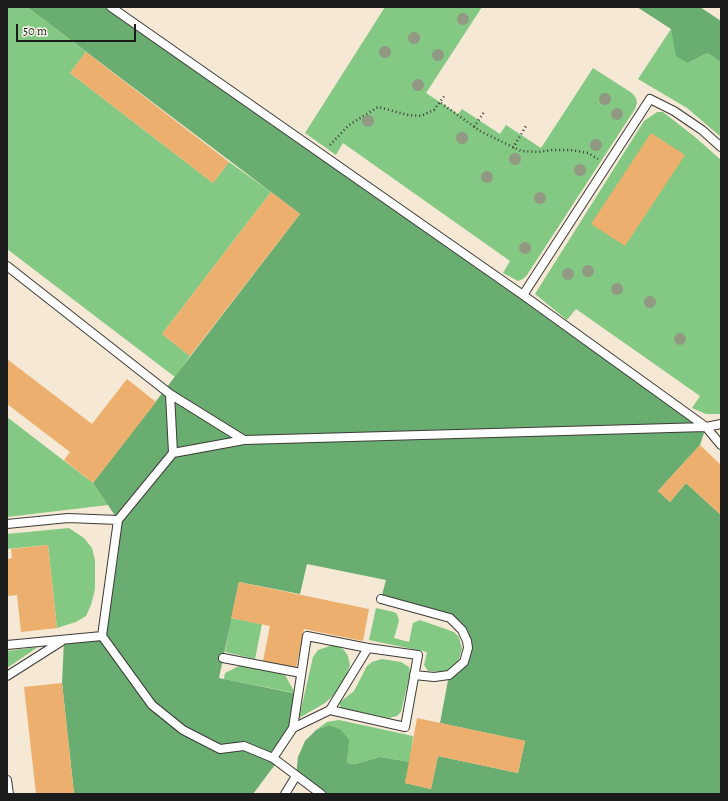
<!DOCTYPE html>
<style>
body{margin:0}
#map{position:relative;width:728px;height:801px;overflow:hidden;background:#f5e8d4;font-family:Alegreya,serif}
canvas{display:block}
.frame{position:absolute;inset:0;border:8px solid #1c1c1c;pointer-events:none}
.scale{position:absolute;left:16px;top:24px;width:120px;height:18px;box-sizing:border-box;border:2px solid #1c1c1c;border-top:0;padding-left:5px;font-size:12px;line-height:14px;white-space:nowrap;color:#1c1c1c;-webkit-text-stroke:3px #f7f3e8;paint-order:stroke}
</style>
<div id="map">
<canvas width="728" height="801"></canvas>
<div class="frame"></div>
<div class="scale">50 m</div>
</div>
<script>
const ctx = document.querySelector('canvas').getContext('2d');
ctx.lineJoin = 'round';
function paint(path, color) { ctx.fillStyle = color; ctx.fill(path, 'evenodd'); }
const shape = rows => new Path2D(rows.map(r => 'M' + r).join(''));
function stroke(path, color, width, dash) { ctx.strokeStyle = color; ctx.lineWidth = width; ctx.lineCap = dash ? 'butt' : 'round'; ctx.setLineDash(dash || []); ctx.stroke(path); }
paint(shape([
 [7,7,27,7,86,52,70,73,213,183,229,162,271,192,162,334,190,356,175,377,7,249],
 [385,7,482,7,426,93,458,114,462,109,500,134,506,125,541,148,593,68,632,93,636,98,637,103,635,109,527,275,523,279,518,281,503,273,510,261,343,143,336,155,305,133],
 [671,29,688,63,707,53,721,62,721,137,687,108,638,79],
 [657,112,663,112,695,137,721,160,720,414,706,414,692,408,700,396,576,309,567,320,535,294,644,121],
 [7,417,93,483,108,505,7,517],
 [69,528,84,538,92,548,95,560,95,589,91,605,86,616,76,622,57,628,48,545,7,549,7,534],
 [376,608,394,612,397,614,399,621,394,638,409,642,413,623,420,620,454,632,459,637,462,649,458,662,447,671,441,672,428,671,424,665,427,652,369,640],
 [231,618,262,624,255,659,225,652],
 [330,646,337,646,344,650,348,656,350,665,345,679,335,694,325,703,299,718,313,657,318,650],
 [38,647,7,668,7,651],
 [382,659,401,662,409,667,410,673,401,712,397,716,389,718,341,708,339,703,354,691,367,666,372,662],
 [241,665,285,675,295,693,224,679,225,673],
 [339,720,413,736,410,762,380,757,355,764,347,763,348,740,329,725,316,730,327,722]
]), '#83c983');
paint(shape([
 [27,7,111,7,706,427,700,445,658,491,670,502,686,483,721,515,721,794,321,794,296,776,298,757,305,741,316,730,329,725,341,730,349,740,347,763,355,764,380,757,410,762,405,783,431,789,438,756,518,773,525,741,440,723,449,675,459,668,468,648,456,623,381,599,386,580,307,564,300,594,239,582,219,678,298,694,293,728,274,758,277,762,253,794,74,794,62,683,64,640,102,636,118,520,93,483,300,214],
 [637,7,700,7,721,21,721,62,707,53,688,63,676,56,671,29]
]), '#6aad71');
paint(shape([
 [86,52,229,162,213,183,70,73],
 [651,133,685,155,625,246,591,224],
 [271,192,300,214,190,356,162,334],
 [7,359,92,424,127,379,156,402,93,483,64,460,70,452,7,404],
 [700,445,721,465,721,515,686,483,670,502,658,491],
 [48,545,57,628,21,632,17,595,7,596,7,559,12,558,11,549],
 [239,582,369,609,363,641,304,629,296,668,263,661,270,626,231,618],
 [62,683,74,794,36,794,24,687],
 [417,718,525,741,518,773,438,756,431,789,405,783]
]), '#ecaf6d');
const service = shape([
 [111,7,523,295,706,427],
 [7,266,170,394,244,440],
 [523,295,650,99,674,111,702,130,721,147],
 [170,394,173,453],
 [721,424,706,427,721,445],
 [7,524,68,518,118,520],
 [381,599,450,618,462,630,467,641,468,648,464,662,449,675,434,677,414,675],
 [7,645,102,636],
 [223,658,301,673],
 [7,676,62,641],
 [293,728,330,710,368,648,418,655,405,727,330,710],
 [273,758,244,746,220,749,183,730,152,705,102,636,118,520,173,453,244,440,706,427],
 [7,780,9,794],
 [285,794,296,776],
 [321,794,273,758,293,728,307,636,368,648]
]);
stroke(service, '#3d3b38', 10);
stroke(shape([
 [441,103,480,131,521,151,538,152,552,150,571,150,588,153,598,159],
 [474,127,484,112],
 [330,145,349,125,378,107,408,115,421,116,434,110,445,95],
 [513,148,526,126]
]), '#3d3b38', 2.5, [1, 3]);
stroke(service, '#fff', 8);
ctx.fillStyle = '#919983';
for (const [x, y] of [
 [463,19],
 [414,38],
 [385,52],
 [438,55],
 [418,85],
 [605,99],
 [617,114],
 [368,121],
 [462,138],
 [596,145],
 [515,159],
 [580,170],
 [487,177],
 [540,198],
 [525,248],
 [588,271],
 [568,274],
 [617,289],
 [650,302],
 [680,339]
]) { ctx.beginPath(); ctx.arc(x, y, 6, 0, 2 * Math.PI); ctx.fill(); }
</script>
